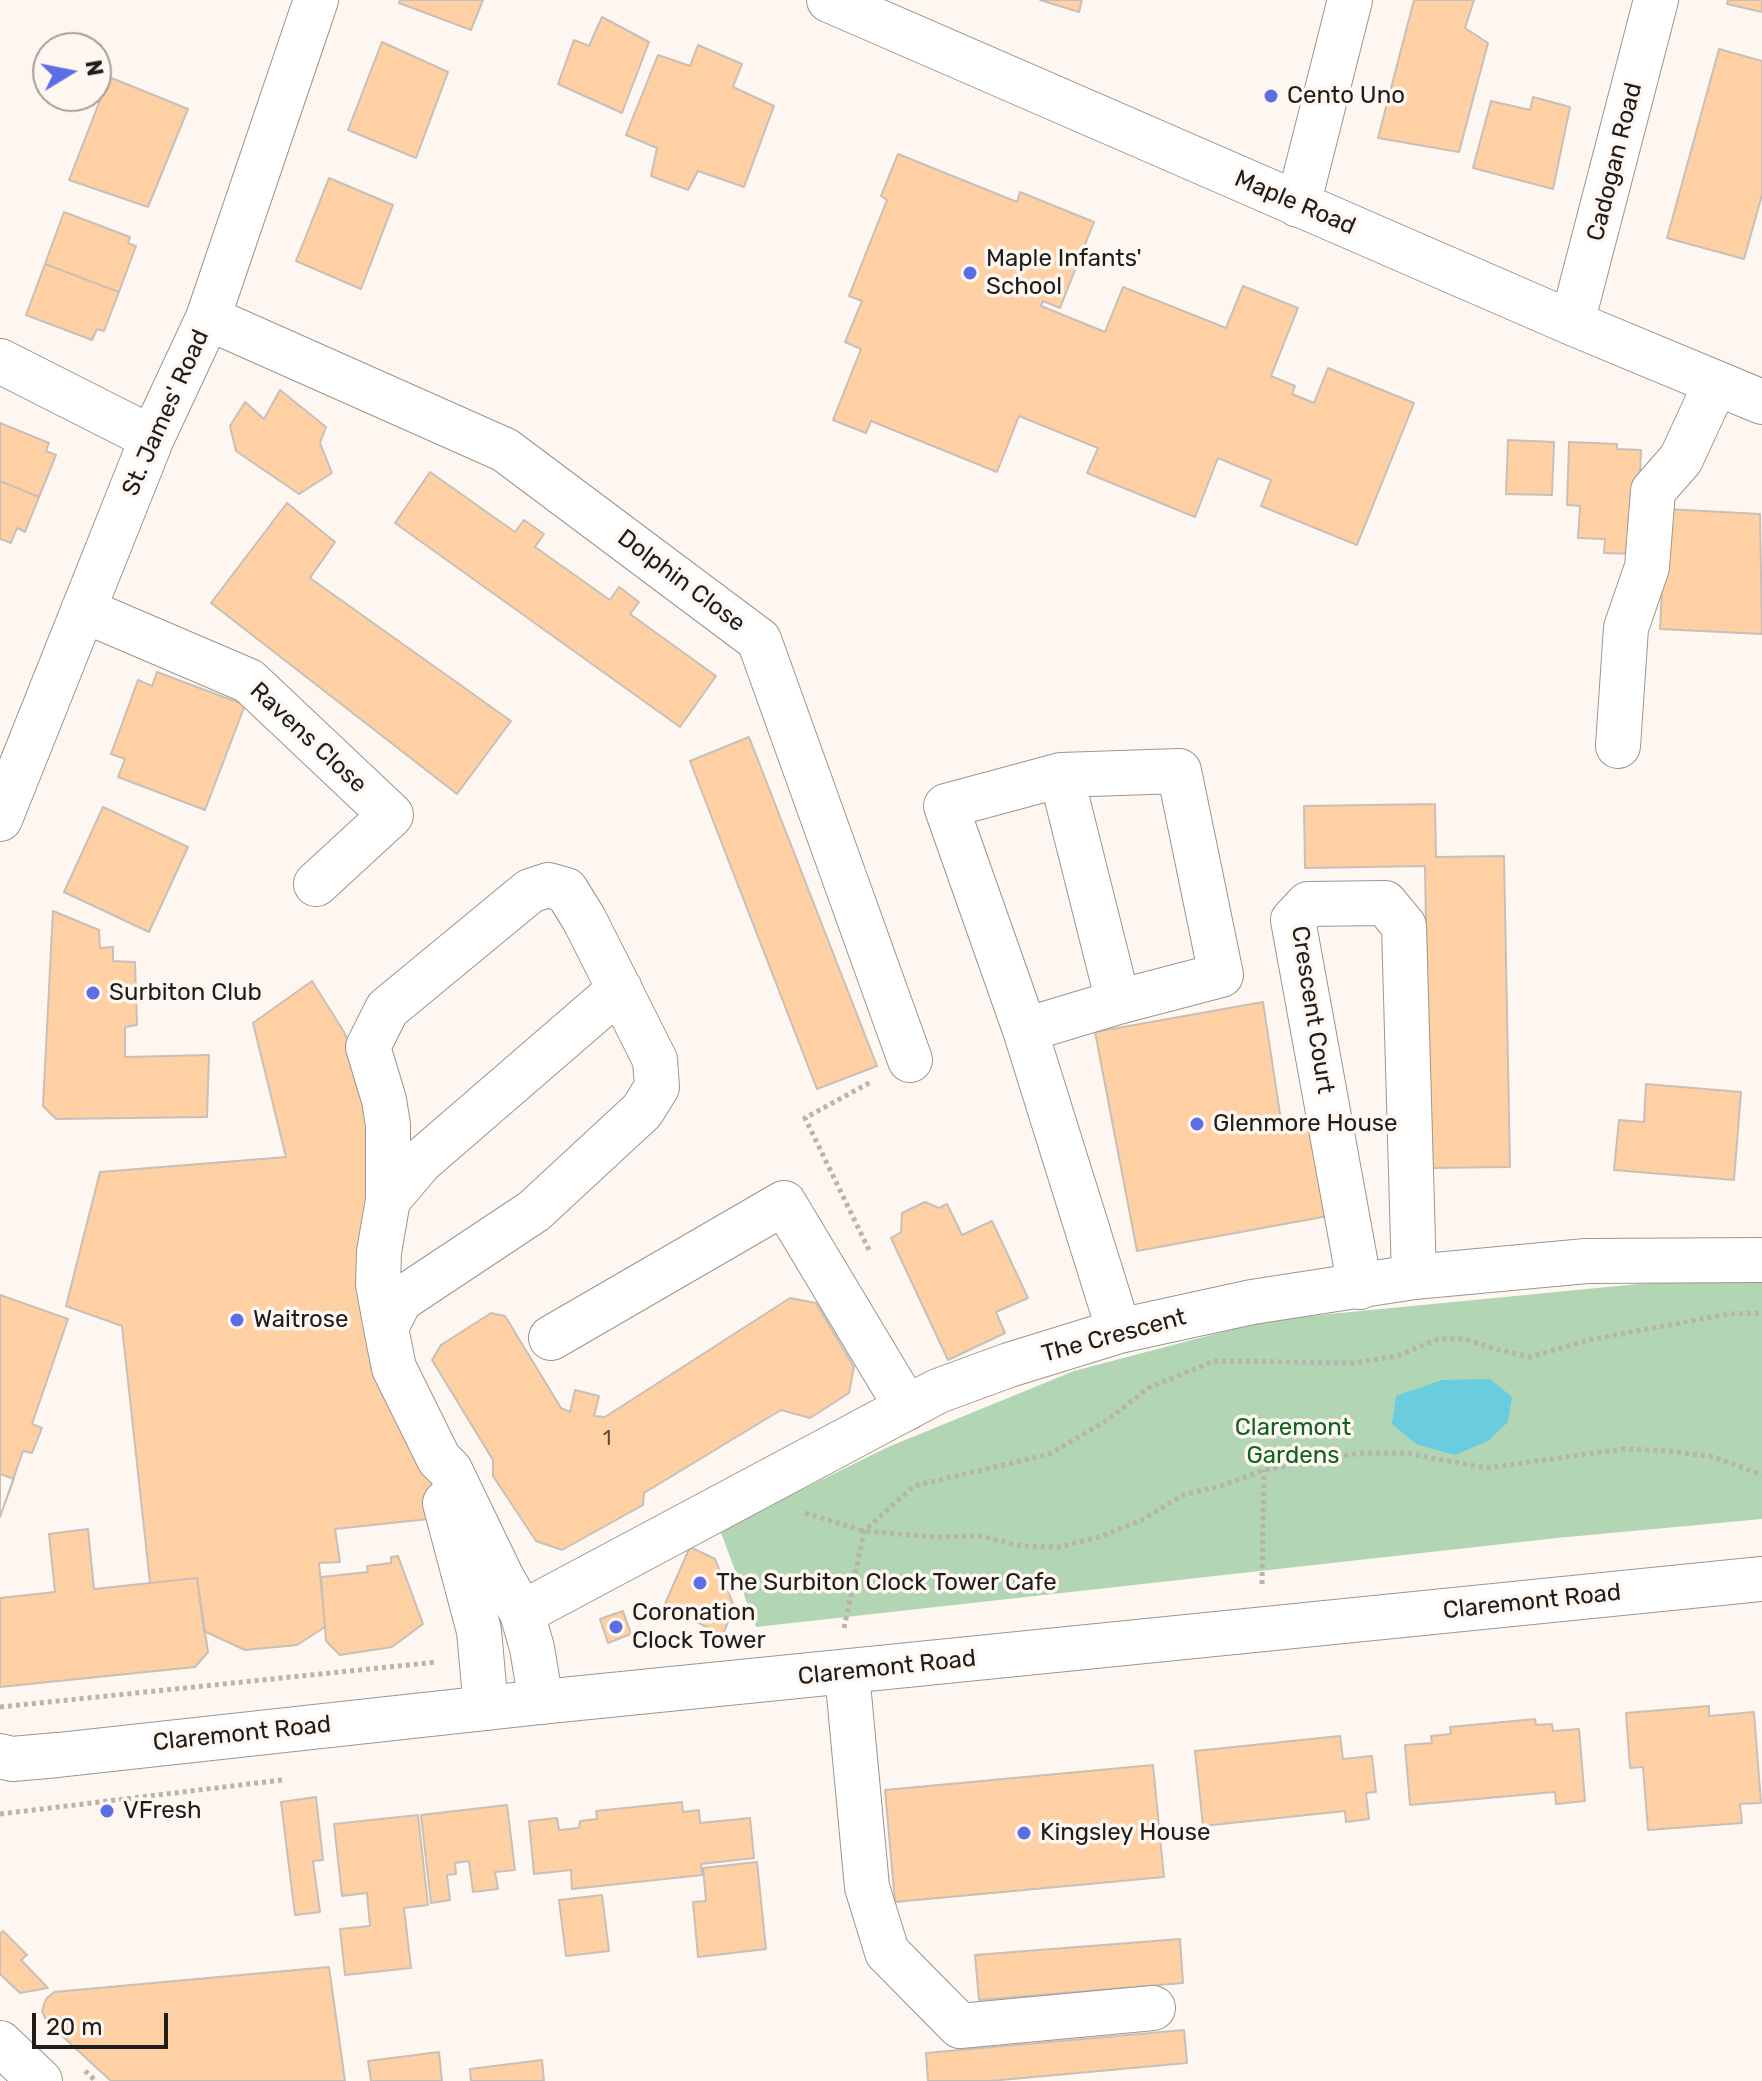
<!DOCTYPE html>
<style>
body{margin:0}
#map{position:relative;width:1762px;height:2081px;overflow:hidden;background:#fef7f1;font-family:Rubik,sans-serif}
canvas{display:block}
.north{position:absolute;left:32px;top:32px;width:80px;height:80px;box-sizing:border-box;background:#fef7f1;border:2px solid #a59f9b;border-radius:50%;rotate:80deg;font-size:22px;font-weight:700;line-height:32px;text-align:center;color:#1f1c1a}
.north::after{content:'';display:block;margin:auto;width:28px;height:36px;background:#5d6de4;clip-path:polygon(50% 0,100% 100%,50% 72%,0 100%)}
.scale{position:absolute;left:32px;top:2013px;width:136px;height:36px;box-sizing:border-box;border:4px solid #1f1c1a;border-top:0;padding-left:10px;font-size:24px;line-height:28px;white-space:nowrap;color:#1f1c1a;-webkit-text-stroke:6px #fef7f1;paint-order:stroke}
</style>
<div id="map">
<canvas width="1762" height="2081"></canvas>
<div class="north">N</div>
<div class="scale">20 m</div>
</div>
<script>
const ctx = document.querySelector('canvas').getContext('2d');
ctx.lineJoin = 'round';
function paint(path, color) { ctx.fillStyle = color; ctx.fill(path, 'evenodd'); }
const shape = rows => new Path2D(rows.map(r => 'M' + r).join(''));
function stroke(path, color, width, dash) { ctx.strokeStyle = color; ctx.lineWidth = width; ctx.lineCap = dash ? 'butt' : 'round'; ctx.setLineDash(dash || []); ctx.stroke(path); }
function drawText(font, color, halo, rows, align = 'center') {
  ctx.font = font + ' Rubik,sans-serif'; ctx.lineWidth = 7; ctx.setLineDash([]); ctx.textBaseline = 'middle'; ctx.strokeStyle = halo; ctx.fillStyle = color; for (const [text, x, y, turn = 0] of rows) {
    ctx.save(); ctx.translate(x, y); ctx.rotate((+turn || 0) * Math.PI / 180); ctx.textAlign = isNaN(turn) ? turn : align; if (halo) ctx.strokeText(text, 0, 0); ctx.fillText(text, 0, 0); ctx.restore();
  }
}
paint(shape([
 [1762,1272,1762,1519,1557,1538,756,1627,720,1530,888,1447,1074,1371,1268,1320]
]), '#b2d5b3');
paint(shape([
 [1490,1379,1512,1397,1508,1422,1488,1441,1455,1455,1416,1444,1392,1424,1396,1396,1442,1380]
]), '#6acddf');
const building = shape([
 [400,0,483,0,471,30,399,3,400,0],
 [1040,0,1082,0,1079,12,1040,0],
 [1414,0,1474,0,1465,28,1488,43,1459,152,1378,138,1414,0],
 [1728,0,1762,0,1762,12,1727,4,1728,0],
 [602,17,649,42,622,113,558,84,574,40,589,46,602,17],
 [382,42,448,72,416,158,348,130,382,42],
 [698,45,742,64,733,87,774,106,744,187,698,171,688,190,651,176,657,148,626,135,658,55,690,66,698,45],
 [1719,49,1762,61,1762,195,1744,259,1667,238,1719,49],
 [109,77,188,109,148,207,69,180,109,77],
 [1533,97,1570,107,1553,189,1473,168,1491,101,1530,110,1533,97],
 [898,154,1017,202,1020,192,1094,222,1060,308,1043,301,1041,306,1105,332,1123,287,1226,328,1243,286,1298,308,1271,376,1295,386,1292,394,1314,403,1328,368,1414,403,1357,545,1261,506,1271,480,1218,458,1195,517,1087,473,1098,448,1019,416,997,472,871,421,866,433,833,420,861,349,845,342,862,301,849,296,887,200,881,196,898,154],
 [329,178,393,205,361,289,296,261,329,178],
 [64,212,130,237,128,243,136,246,119,292,45,264,64,212],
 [45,264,119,292,104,331,97,329,92,340,26,315,45,264],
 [280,390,326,427,320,443,332,473,299,494,236,451,230,426,245,402,264,419,280,390],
 [0,423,49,443,46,451,56,455,39,497,0,481,0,423],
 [1508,440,1554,442,1552,495,1506,494,1508,440],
 [1569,442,1617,444,1617,449,1641,450,1637,554,1604,553,1605,539,1578,538,1580,506,1567,505,1569,442],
 [430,472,515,532,524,520,544,534,535,547,610,600,619,587,639,602,630,614,716,676,680,727,395,523,430,472],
 [0,481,39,497,25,532,17,528,11,543,0,539,0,481],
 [287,503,335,542,310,578,511,721,457,794,211,603,287,503],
 [1666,509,1760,514,1762,634,1660,629,1666,509],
 [157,672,245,705,205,810,118,777,125,759,111,754,138,680,152,686,157,672],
 [749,737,877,1066,817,1089,690,761,749,737],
 [1435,804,1436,857,1504,856,1510,1167,1430,1168,1425,866,1305,868,1304,806,1435,804],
 [103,807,188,847,149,932,64,892,103,807],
 [53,911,99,930,100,948,113,947,113,961,135,962,137,1025,125,1027,125,1057,209,1055,207,1117,56,1119,43,1106,53,911],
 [312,981,344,1032,365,1078,378,1178,438,1518,335,1529,340,1562,319,1563,325,1627,297,1645,245,1650,204,1631,197,1578,150,1583,122,1326,66,1306,100,1172,286,1157,253,1023,312,981],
 [1263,1002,1282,1127,1314,1121,1328,1216,1137,1251,1095,1032,1263,1002],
 [1646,1084,1741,1092,1734,1180,1614,1170,1619,1120,1644,1122,1646,1084],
 [925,1202,939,1208,947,1204,962,1235,992,1221,1028,1298,996,1312,1005,1333,948,1360,891,1238,901,1232,902,1213,925,1202],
 [0,1295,68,1319,32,1424,42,1428,32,1453,23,1451,0,1517,0,1295],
 [790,1298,816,1303,854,1367,849,1393,810,1418,781,1410,644,1493,643,1505,562,1550,536,1541,493,1476,493,1460,432,1360,441,1345,491,1313,505,1316,561,1408,570,1412,575,1390,599,1396,594,1416,605,1417,790,1298],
 [0,1474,14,1479,1,1514,0,1513,0,1474],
 [88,1529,94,1589,197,1578,208,1652,195,1667,0,1687,0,1598,55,1592,49,1534,88,1529],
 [690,1547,715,1559,734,1606,723,1635,664,1606,690,1547],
 [398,1556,423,1624,392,1647,340,1655,326,1641,321,1577,368,1572,367,1566,391,1563,391,1557,398,1556],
 [623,1611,631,1634,608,1643,600,1619,623,1611],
 [1709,1706,1709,1716,1754,1712,1761,1803,1740,1804,1742,1823,1648,1830,1643,1767,1630,1768,1626,1713,1709,1706],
 [1535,1719,1536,1725,1552,1724,1553,1731,1579,1729,1585,1801,1556,1804,1555,1792,1410,1805,1405,1745,1432,1743,1431,1736,1451,1734,1450,1727,1535,1719],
 [1340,1736,1343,1759,1372,1756,1376,1792,1366,1793,1369,1819,1346,1822,1345,1811,1203,1826,1195,1751,1340,1736],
 [1153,1765,1164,1877,895,1902,885,1790,1153,1765],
 [316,1797,323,1860,313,1861,320,1912,295,1915,281,1802,316,1797],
 [682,1802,683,1812,699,1810,700,1823,750,1818,754,1858,701,1864,702,1875,572,1889,571,1870,534,1874,529,1821,557,1818,559,1830,579,1828,580,1821,597,1819,596,1811,682,1802],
 [507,1805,515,1870,495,1872,498,1889,473,1892,469,1861,455,1863,456,1874,447,1875,450,1900,431,1903,421,1815,507,1805],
 [418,1815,428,1905,404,1908,411,1968,345,1975,340,1929,370,1926,367,1893,342,1896,334,1824,418,1815],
 [757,1862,766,1949,698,1957,693,1902,706,1901,703,1868,757,1862],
 [602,1895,609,1951,566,1956,559,1900,602,1895],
 [3,1931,27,1955,21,1960,48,1988,20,1993,0,1974,0,1934,3,1931],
 [1180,1939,1183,1983,979,2000,975,1955,1180,1939],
 [329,1967,345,2081,111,2081,47,2022,42,2011,46,1999,54,1992,329,1967],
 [1184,2030,1187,2063,990,2081,928,2081,926,2053,1184,2030],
 [439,2052,442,2081,371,2081,368,2061,439,2052],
 [542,2060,544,2081,471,2081,470,2069,542,2060]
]);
paint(building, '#fed0a4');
stroke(building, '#c8c0b8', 2);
const minor = shape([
 [829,0,1572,323,1762,402],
 [1298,205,1350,0],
 [208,318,505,450,759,640,910,1060],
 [1572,323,1656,0],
 [0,361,152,438],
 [83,610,249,681,391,815,316,884],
 [1618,746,1626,628,1647,567,1653,491,1681,459,1716,383],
 [1061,775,1179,771,1221,975,1118,1002],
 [0,819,152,438,208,318,316,0],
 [1025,1030,946,806,1061,775,1118,1002,1025,1030,1119,1331],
 [388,1200,421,1161,620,989],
 [1360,1287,1293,920,1308,904,1385,903,1404,926,1414,1277],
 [386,1328,400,1300,534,1211,642,1111,657,1087,655,1060,584,919,566,890,548,885,530,891,387,1009,368,1047,384,1100,388,1125,388,1200,379,1252,378,1284,386,1328,394,1368,439,1459,450,1470,502,1578,522,1613,532,1648,541,1702],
 [551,1338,784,1203,907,1408],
 [445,1503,479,1631,486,1708],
 [522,1613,938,1391,1009,1365,1119,1331,1252,1302,1414,1277,1586,1261,1762,1260],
 [847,1673,867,1887,887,1952,960,2026,1153,2008]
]);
const major = shape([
 [0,1756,12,1759,58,1755,541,1702,1762,1579],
 [0,2043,40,2081]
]);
stroke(minor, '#9d958e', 46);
stroke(major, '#9d958e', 46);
stroke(shape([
 [869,1250,805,1118,871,1082],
 [805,1513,864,1531,935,1537,980,1536,1021,1546,1059,1547,1099,1537,1142,1520,1183,1495,1221,1486,1264,1470,1360,1453,1406,1453,1486,1468,1624,1449,1669,1451,1714,1457,1762,1475],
 [1262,1584,1264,1470],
 [844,1628,864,1531,914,1486,1050,1454,1109,1419,1148,1388,1214,1361,1354,1363,1397,1356,1438,1339,1465,1339,1495,1349,1530,1357,1588,1340,1729,1314,1762,1313],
 [0,1707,437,1662],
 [0,1814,282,1780],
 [85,2071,96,2081]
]), '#b9b3ae', 5, [4, 4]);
stroke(minor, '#fff', 44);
stroke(major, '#fff', 44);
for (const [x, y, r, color] of [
 [1271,96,8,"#5d6de4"],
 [970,273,8,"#5d6de4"],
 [93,993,8,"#5d6de4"],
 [1197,1124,8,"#5d6de4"],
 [237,1320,8,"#5d6de4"],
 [700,1583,8,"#5d6de4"],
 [616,1627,8,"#5d6de4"],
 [107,1811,8,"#5d6de4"],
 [1024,1833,8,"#5d6de4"]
]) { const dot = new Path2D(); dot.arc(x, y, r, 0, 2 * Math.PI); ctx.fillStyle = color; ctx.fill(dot); stroke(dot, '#fef7f1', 3); }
drawText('20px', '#57493c', null, [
 ["1",607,1439]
]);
drawText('24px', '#1f1c1a', '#fef7f1', [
 ["Cento Uno",1287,96],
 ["Maple Infants'",986,259],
 ["School",986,287],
 ["Surbiton Club",109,993],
 ["Glenmore House",1213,1124],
 ["Waitrose",253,1320],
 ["The Surbiton Clock Tower Cafe",716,1583],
 ["Coronation",632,1613],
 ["Clock Tower",632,1641],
 ["VFresh",123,1811],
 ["Kingsley House",1040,1833]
], 'left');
drawText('24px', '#1f1c1a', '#fef7f1', [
 ["Cadogan Road",1615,162,-76],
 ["Maple Road",1295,203,23],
 ["St. James' Road",166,413,-66],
 ["Dolphin Close",681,581,37],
 ["Ravens Close",308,738,43],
 ["Crescent Court",1312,1010,81],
 ["The Crescent",1114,1336,-15],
 ["Claremont Road",1532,1602,-6],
 ["Claremont Road",887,1668,-6],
 ["Claremont Road",242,1734,-6]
]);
drawText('24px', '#0f6320', '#fef7f1', [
 ["Claremont",1293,1428],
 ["Gardens",1293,1456]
]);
</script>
